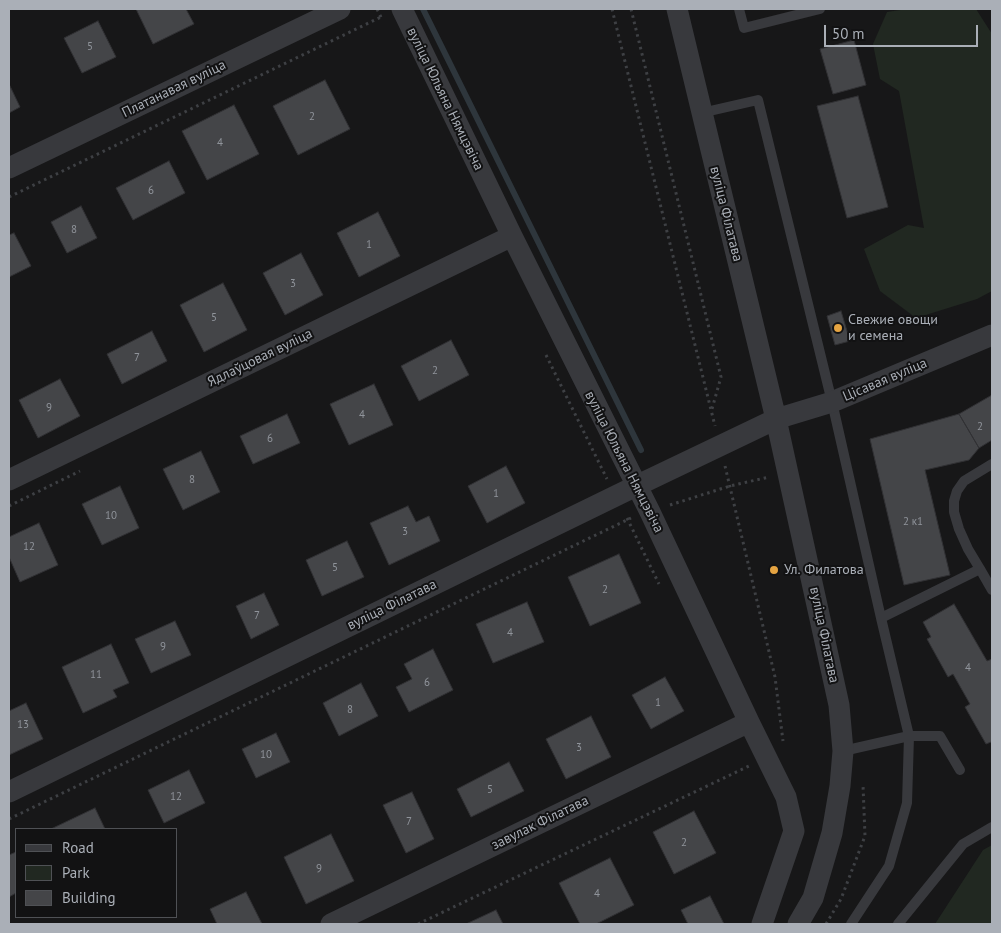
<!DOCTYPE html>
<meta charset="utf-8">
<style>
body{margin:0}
#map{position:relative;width:1001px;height:933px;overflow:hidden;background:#171718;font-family:"PT Sans",sans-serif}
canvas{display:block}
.frame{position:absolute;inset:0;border:10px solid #aaafb7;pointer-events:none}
.legend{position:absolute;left:15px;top:828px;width:162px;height:90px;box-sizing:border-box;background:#121213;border:1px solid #4f5155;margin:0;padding:6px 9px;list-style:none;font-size:15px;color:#aaafb7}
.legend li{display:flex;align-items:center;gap:10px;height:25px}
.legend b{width:25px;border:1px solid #4f5155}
.scale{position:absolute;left:824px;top:25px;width:154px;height:22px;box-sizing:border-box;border:2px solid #aaafb7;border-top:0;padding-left:6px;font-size:15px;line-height:18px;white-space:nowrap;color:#aaafb7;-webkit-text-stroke:4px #121213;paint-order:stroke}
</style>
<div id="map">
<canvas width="1001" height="933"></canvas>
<div class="frame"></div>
<ul class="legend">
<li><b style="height:6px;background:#38393d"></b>Road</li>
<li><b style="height:14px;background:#212821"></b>Park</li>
<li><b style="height:14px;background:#444548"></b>Building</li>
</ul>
<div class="scale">50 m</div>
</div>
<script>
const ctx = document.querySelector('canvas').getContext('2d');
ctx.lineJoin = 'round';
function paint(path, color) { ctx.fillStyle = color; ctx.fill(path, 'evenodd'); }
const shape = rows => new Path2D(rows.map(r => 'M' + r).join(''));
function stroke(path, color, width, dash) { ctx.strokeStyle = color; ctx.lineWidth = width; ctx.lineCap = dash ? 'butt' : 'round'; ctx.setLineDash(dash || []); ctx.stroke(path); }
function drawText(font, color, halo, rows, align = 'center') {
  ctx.font = font + ' "PT Sans",sans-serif'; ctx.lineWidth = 4; ctx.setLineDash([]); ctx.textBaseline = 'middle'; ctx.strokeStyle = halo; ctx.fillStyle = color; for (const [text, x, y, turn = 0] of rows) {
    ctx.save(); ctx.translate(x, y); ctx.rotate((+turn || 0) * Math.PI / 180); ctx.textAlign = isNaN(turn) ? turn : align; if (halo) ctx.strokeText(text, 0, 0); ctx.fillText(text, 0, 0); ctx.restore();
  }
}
paint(shape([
 [907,9,976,9,992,34,992,291,977,299,916,318,880,291,864,249,908,225,924,228,899,91,880,79,873,44,887,12],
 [992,845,992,924,935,924,983,850]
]), '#212821');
stroke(shape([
 [423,9,641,450]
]), '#2e363c', 6);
const building = shape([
 [136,9,186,9,194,24,153,44,136,9],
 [98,21,116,57,82,73,64,38,98,21],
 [854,40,866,85,833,94,820,49,854,40],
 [325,80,350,129,298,155,273,106,325,80],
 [9,84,20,107,9,113,9,84],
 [858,96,888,207,847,218,817,106,858,96],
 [234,105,259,154,207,180,182,131,234,105],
 [169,161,185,193,133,220,116,188,169,161],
 [81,206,97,238,67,253,51,222,81,206],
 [378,212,400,256,359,277,337,233,378,212],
 [14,233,31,266,9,277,9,235,14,233],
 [301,253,323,295,285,315,263,273,301,253],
 [223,283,247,330,204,352,180,305,223,283],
 [841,311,850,341,835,345,827,316,841,311],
 [152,331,167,361,122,384,107,354,152,331],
 [451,340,469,375,419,401,401,366,451,340],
 [60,379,80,416,38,438,19,400,60,379],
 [374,384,393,425,349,445,330,404,374,384],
 [992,395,992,440,979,448,959,414,992,395],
 [287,414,300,443,253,464,240,436,287,414],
 [959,414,979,448,969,460,925,470,950,575,904,585,870,439,959,414],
 [201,451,220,492,183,510,163,469,201,451],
 [506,466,525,503,487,523,468,486,506,466],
 [120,486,139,528,102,545,82,504,120,486],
 [408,506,416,522,429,516,440,541,389,565,370,523,408,506],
 [39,523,58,565,20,582,9,557,9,537,39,523],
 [347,541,364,577,322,596,306,560,347,541],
 [619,554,641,603,590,626,568,577,619,554],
 [264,593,279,625,251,639,236,606,264,593],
 [527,602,544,642,493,663,476,624,527,602],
 [954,604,987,661,992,659,992,743,991,742,986,744,965,707,970,704,953,674,948,677,927,639,931,637,923,622,954,604],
 [175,621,191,655,151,673,135,639,175,621],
 [111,644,129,683,113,690,117,697,83,713,62,667,111,644],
 [433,649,453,690,409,712,396,687,412,679,404,664,433,649],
 [665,677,684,711,651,729,632,695,665,677],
 [361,683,378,716,339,736,323,703,361,683],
 [26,703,43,739,9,755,9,711,26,703],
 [591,716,611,757,566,779,546,739,591,716],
 [276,733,290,762,256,778,242,749,276,733],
 [509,762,524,791,471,817,457,789,509,762],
 [189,770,205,803,164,823,148,790,189,770],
 [412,792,434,839,406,853,383,805,412,792],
 [95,808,105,829,51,829,95,808],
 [694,811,716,853,674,874,653,832,694,811],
 [331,834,354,881,306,904,284,857,331,834],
 [16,852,16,893,9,897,9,855,16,852],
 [610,858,634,905,596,924,580,924,559,883,610,858],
 [246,892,262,924,217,924,210,909,246,892],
 [710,896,724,924,688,924,681,910,710,896],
 [496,910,503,924,466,924,496,910]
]);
paint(building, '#444548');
stroke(building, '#313134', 1);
stroke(shape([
 [377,9,382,19],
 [612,9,715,426],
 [631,9,721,377,712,409],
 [9,197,381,17],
 [546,355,607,479],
 [725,466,775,677,783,741],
 [670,505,730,486,769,477],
 [9,506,80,471],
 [627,518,659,584],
 [9,819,631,518],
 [418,924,749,766],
 [826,924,841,899,865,836,863,785]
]), '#3e4044', 3, [2.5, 4]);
stroke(shape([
 [739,9,744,28,820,9],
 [701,113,758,100,832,402,881,618,980,569,992,590],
 [980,569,968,549,959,529,954,512,954,501,957,491,964,481,992,464],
 [843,751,909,736,881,618],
 [851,924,889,866,907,803,909,736,940,736,960,770],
 [898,924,963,844,992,827]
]), '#38393d', 10);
stroke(shape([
 [402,9,512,236,650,512,749,722,786,797,794,831,762,924],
 [677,9,776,419,839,705,843,751,840,786,832,833,813,898,798,924],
 [9,168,340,9],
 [9,480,512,236],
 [9,792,636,486,776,419,832,402,992,335],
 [331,924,749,722]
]), '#38393d', 21);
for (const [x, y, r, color] of [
 [838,328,5,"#e5a442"],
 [774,570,5,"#e5a442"]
]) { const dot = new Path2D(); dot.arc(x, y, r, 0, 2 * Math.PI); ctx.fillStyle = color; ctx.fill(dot); stroke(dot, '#121213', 2); }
drawText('11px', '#90949b', null, [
 ["5",90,47],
 ["2",312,117],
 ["4",220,143],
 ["6",151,191],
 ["8",74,230],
 ["1",369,245],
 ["3",293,284],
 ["5",214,318],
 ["7",137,358],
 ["2",435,371],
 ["9",49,408],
 ["4",362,415],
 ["2",980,427],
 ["6",270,439],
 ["8",192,480],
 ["1",496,494],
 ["10",111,516],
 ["2 к1",913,522],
 ["3",405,532],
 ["12",29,547],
 ["5",335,568],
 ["2",605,590],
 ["7",257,616],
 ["4",510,633],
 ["9",163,647],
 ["4",968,668],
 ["11",96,675],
 ["6",427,683],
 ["1",658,703],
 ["8",350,710],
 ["13",23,725],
 ["3",579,748],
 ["10",266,755],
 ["5",490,790],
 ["12",176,797],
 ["7",409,822],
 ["2",684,843],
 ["9",319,869],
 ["4",597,894]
]);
drawText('14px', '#aaafb7', '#121213', [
 ["Платанавая вуліца",174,89,-26],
 ["вуліца Юльяна Нямцэвіча",445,99,64],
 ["вуліца Філатава",726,214,76],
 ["Ядлаўцовая вуліца",260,358,-26],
 ["Цісавая вуліца",885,380,-23],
 ["вуліца Юльяна Нямцэвіча",624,462,63],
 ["вуліца Філатава",392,605,-26],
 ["вуліца Філатава",824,635,78],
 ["завулак Філатава",540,823,-26]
]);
drawText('14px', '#aaafb7', '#121213', [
 ["Свежие овощи",848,320],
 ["и семена",848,336],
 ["Ул. Филатова",784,570]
], 'left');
</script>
